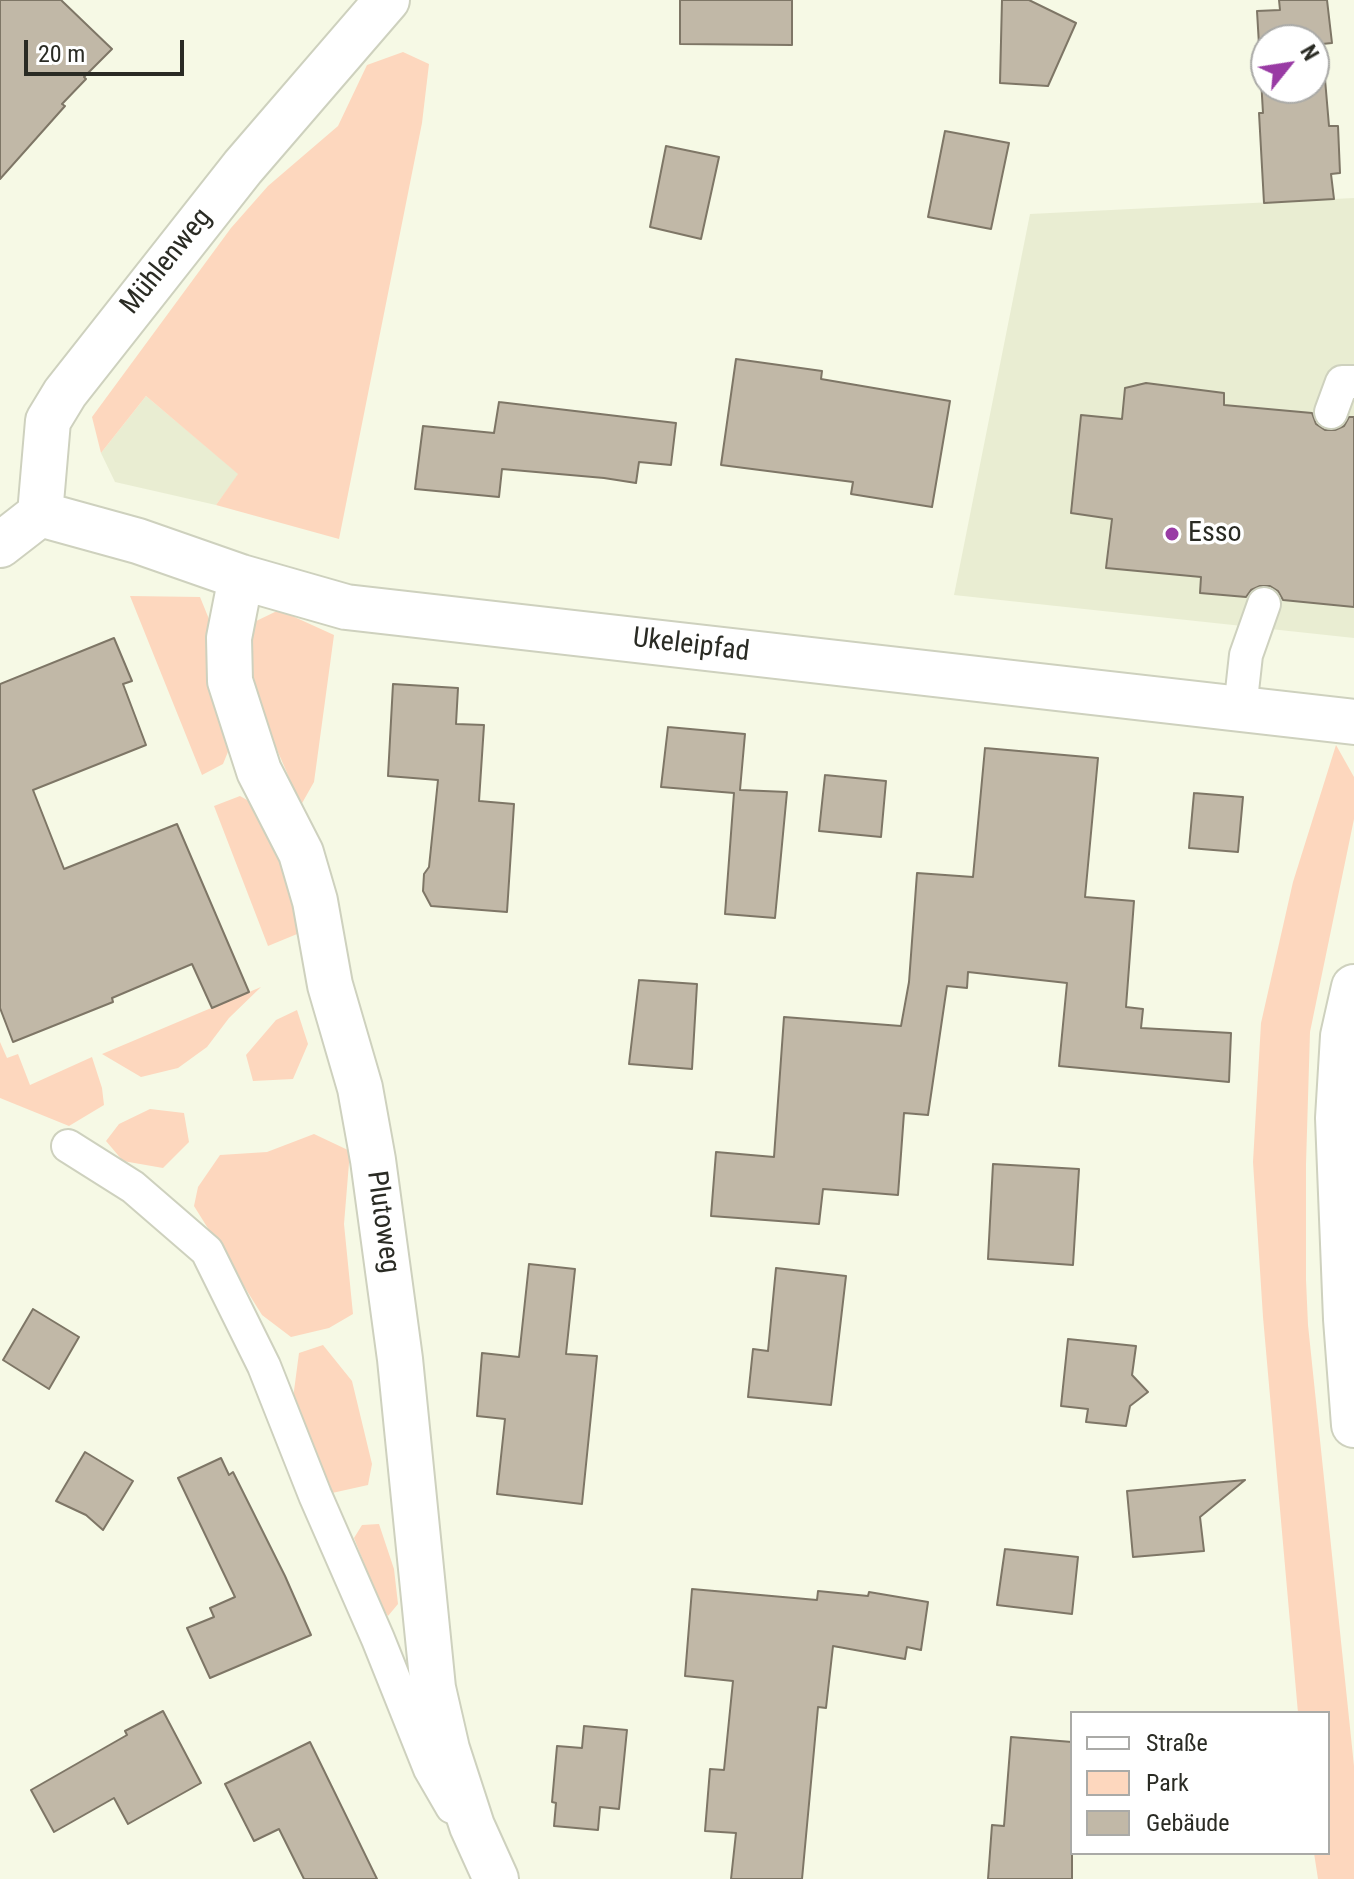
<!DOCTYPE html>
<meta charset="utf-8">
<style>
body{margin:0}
#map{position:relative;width:1354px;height:1879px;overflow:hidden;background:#f6f9e5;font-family:"Roboto Condensed",sans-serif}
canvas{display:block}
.legend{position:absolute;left:1070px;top:1711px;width:260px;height:144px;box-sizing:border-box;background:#fff;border:2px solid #aaaaa7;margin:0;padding:10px 14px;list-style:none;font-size:24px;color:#2a2b24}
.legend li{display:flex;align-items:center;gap:16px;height:40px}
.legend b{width:40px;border:2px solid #aaaaa7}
.north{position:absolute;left:1250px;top:24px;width:80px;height:80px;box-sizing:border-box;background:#fff;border:2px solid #aaaaa7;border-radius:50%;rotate:60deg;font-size:22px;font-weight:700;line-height:32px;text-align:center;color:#2a2b24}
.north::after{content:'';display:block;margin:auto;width:28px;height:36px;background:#993ba4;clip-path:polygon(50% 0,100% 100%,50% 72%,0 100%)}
.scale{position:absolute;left:24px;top:40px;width:160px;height:36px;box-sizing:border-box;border:4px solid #2a2b24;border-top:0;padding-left:10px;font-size:24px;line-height:28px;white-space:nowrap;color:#2a2b24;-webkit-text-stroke:6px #fff;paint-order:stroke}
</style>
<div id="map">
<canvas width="1354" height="1879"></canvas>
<ul class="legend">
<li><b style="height:10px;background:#fff"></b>Straße</li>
<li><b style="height:22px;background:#fdd7be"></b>Park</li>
<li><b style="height:22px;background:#c1b8a7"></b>Gebäude</li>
</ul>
<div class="north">N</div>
<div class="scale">20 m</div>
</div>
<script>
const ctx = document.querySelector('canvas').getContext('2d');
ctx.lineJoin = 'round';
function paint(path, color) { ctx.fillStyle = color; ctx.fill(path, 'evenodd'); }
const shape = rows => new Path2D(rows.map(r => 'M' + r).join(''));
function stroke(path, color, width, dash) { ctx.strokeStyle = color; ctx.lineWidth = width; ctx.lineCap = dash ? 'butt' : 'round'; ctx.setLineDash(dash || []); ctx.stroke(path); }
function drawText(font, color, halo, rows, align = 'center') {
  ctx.font = font + ' "Roboto Condensed",sans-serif'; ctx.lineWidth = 7; ctx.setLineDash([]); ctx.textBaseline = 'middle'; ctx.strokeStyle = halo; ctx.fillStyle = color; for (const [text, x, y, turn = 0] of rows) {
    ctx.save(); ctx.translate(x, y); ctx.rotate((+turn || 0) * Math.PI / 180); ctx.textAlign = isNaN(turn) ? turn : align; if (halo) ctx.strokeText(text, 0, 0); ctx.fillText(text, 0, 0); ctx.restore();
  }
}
paint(shape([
 [1354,198,1354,638,954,595,1030,214],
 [146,396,239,474,216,505,115,482,101,453]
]), '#e9edd2');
paint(shape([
 [403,52,429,64,422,123,339,539,216,505,238,474,146,396,101,453,92,417,231,228,268,186,338,126,367,65],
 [130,596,200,597,211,624,232,742,223,764,202,775],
 [279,610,334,635,314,782,301,805,248,683,250,624],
 [1336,745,1354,777,1354,819,1310,1032,1306,1164,1306,1280,1308,1325,1354,1766,1354,1879,1318,1879,1314,1853,1328,1853,1328,1713,1298,1713,1263,1317,1253,1162,1261,1023,1293,882],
 [240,796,263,809,285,864,302,932,268,946,214,806],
 [261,987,229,1018,207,1047,178,1068,141,1077,102,1054],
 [297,1010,308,1044,293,1079,253,1081,246,1055,276,1020],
 [0,1042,7,1058,18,1054,30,1085,92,1057,102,1088,104,1105,69,1126,0,1098],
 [150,1109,184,1113,189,1142,163,1168,123,1161,106,1141,119,1124],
 [314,1134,350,1151,344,1224,353,1314,329,1328,291,1337,262,1315,194,1206,198,1187,220,1155,267,1152],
 [323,1345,352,1381,372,1464,368,1485,332,1493,321,1480,292,1406,299,1353],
 [379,1524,394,1569,398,1604,388,1616,380,1604,354,1538,362,1525]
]), '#fdd7be');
const building = shape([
 [0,0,61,0,112,49,84,77,86,79,62,104,65,106,0,179,0,0],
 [680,0,792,0,792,45,680,44,680,0],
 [1002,0,1029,0,1076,23,1048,86,1000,83,1002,0],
 [1279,0,1327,0,1332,43,1322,44,1329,126,1338,126,1340,173,1331,174,1334,199,1264,203,1259,113,1263,113,1257,11,1280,10,1279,0],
 [1266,40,1314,40,1314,88,1266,88,1266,40],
 [945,131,1009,143,991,229,928,217,945,131],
 [666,146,719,157,701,239,650,227,666,146],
 [736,359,822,371,821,379,950,401,932,507,851,494,853,482,721,465,736,359],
 [1146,383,1224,393,1224,405,1312,413,1316,424,1325,430,1335,430,1344,426,1349,417,1354,417,1354,607,1283,600,1278,591,1270,586,1260,586,1251,590,1246,597,1200,593,1201,577,1106,568,1112,519,1071,513,1081,415,1122,419,1125,388,1146,383],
 [499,402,676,423,671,465,639,462,636,483,604,478,502,469,499,497,415,489,423,426,494,433,499,402],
 [114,638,132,681,123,684,146,745,33,790,64,869,177,824,249,992,212,1008,192,964,112,998,113,1002,13,1042,0,1008,0,684,114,638],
 [393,684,458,688,456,724,484,725,479,801,514,804,507,912,431,906,423,891,424,874,429,867,438,780,388,776,393,684],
 [668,727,745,734,740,790,787,792,775,918,725,914,734,793,661,787,668,727],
 [985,748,1098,758,1085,897,1134,901,1126,1007,1143,1009,1141,1028,1231,1033,1229,1082,1059,1066,1067,983,968,972,967,988,947,986,928,1115,904,1113,898,1195,823,1189,819,1224,711,1216,716,1152,774,1157,784,1017,901,1026,909,982,917,873,973,877,985,748],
 [825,775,886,781,881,837,819,831,825,775],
 [1194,793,1243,797,1238,852,1189,848,1194,793],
 [639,980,697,984,692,1069,629,1064,639,980],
 [993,1164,1079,1169,1073,1265,988,1259,993,1164],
 [529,1264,575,1269,566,1354,597,1356,582,1504,497,1494,505,1419,477,1416,482,1353,519,1357,529,1264],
 [776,1268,846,1276,831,1405,748,1397,753,1349,768,1351,776,1268],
 [33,1309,79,1337,49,1389,3,1360,33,1309],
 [1068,1339,1136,1346,1132,1375,1148,1392,1130,1406,1126,1426,1086,1422,1088,1409,1061,1406,1068,1339],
 [85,1452,133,1481,103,1530,86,1515,56,1501,85,1452],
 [221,1458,229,1475,233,1472,285,1576,311,1635,210,1678,187,1628,214,1617,210,1608,235,1597,178,1478,221,1458],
 [1245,1480,1200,1517,1204,1551,1133,1557,1127,1491,1245,1480],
 [1005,1549,1078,1557,1072,1614,997,1605,1005,1549],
 [692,1589,817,1600,818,1591,868,1596,869,1592,928,1602,921,1650,907,1647,905,1659,833,1646,826,1708,818,1707,802,1879,731,1879,736,1833,705,1831,710,1769,724,1770,733,1681,685,1676,692,1589],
 [163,1711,201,1783,128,1824,114,1798,54,1832,31,1790,127,1735,125,1731,163,1711],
 [584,1726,627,1730,619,1809,600,1807,598,1830,554,1826,556,1803,552,1802,557,1746,582,1748,584,1726],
 [1011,1737,1072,1742,1072,1879,988,1879,992,1825,1004,1826,1011,1737],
 [310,1742,377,1879,304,1879,279,1829,254,1841,225,1784,310,1742]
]);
paint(building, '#c1b8a7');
stroke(building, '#7e7666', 2);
const lane = shape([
 [1331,412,1342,382,1354,382],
 [1240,709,1246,655,1264,604],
 [68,1146,133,1187,207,1251,264,1366,315,1495,378,1639,430,1769,452,1807]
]);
const street = shape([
 [40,514,138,541,241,577,346,607,1354,722],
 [0,545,40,514,48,421,65,393,243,167,387,0],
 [241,577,229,638,230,681,259,771,301,853,315,901,330,985,360,1088,373,1160,400,1359,433,1688,447,1749,472,1826,496,1879]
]);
const secondary = shape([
 [1354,987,1343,1036,1338,1118,1346,1319,1354,1425]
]);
stroke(lane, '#ced1be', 36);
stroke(street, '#ced1be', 48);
stroke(secondary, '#ced1be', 48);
stroke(lane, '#fff', 32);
stroke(street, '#fff', 44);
stroke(secondary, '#fff', 44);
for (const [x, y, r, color] of [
 [1172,534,8,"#993ba4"]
]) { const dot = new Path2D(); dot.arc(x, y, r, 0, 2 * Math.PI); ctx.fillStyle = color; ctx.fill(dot); stroke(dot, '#fff', 3); }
drawText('28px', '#2a2b24', '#fff', [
 ["Mühlenweg",167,262,-51],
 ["Ukeleipfad",691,646,7],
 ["Plutoweg",382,1222,82]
]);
drawText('28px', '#2a2b24', '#fff', [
 ["Esso",1188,534]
], 'left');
</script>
